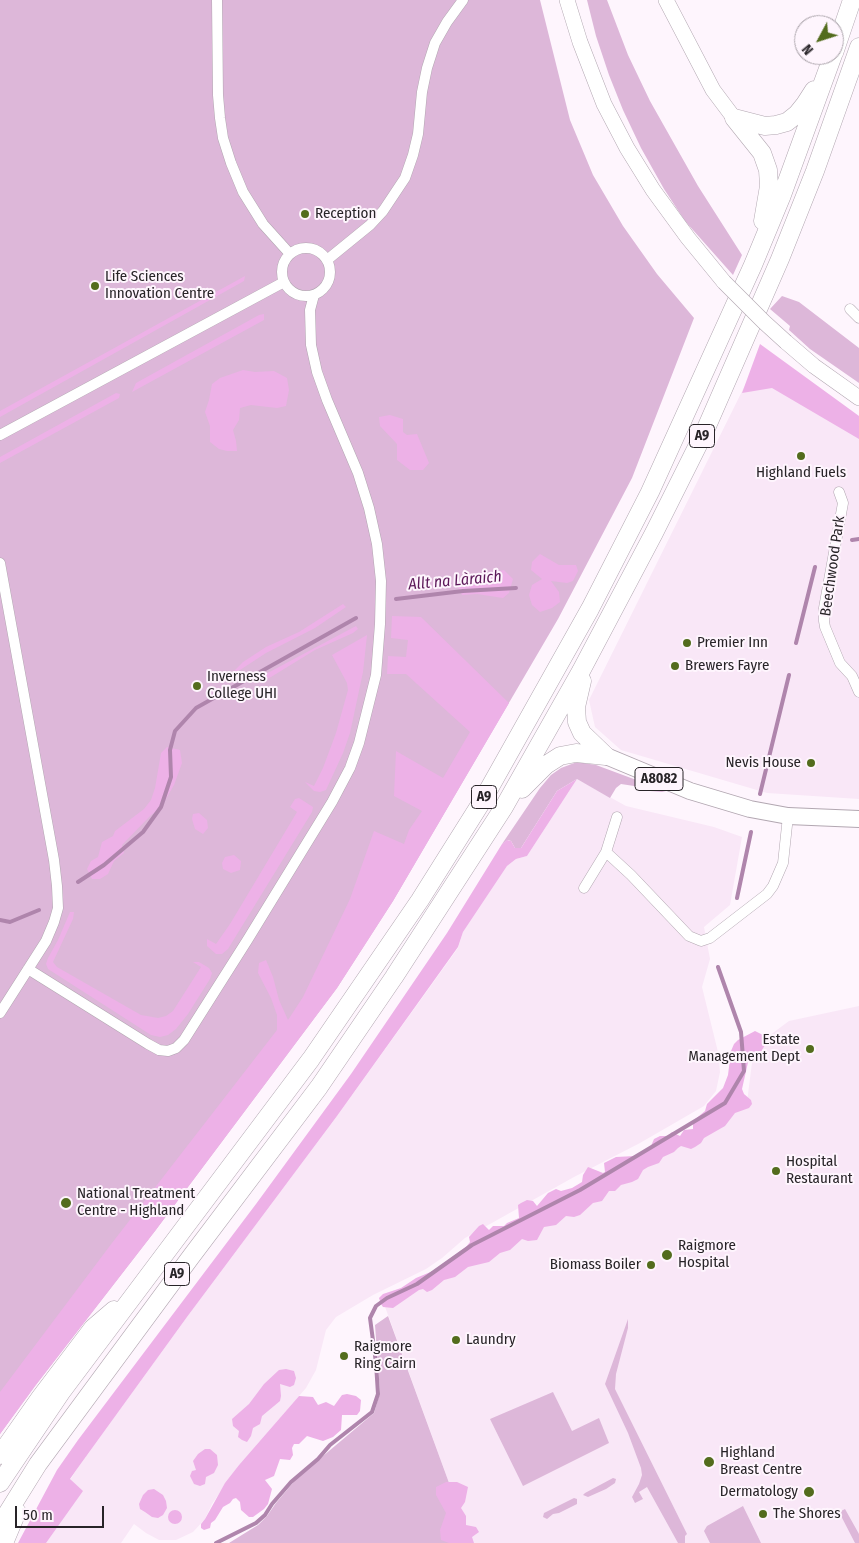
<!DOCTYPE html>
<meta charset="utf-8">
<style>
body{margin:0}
#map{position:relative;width:859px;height:1543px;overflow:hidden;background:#fef5fd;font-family:"Fira Sans Condensed",sans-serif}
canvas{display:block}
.north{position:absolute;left:794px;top:15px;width:50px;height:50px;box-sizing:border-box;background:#fef5fd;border:1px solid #a8a1a8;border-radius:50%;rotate:230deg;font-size:14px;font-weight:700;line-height:20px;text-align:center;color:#282428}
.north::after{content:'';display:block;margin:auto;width:18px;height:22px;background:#536c1d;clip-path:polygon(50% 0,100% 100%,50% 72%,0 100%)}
.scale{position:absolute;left:15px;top:1506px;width:89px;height:22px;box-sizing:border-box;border:2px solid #282428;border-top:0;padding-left:6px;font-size:15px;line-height:18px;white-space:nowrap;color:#282428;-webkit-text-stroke:4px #fef5fd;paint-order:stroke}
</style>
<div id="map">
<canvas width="859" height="1543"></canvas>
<div class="north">N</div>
<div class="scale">50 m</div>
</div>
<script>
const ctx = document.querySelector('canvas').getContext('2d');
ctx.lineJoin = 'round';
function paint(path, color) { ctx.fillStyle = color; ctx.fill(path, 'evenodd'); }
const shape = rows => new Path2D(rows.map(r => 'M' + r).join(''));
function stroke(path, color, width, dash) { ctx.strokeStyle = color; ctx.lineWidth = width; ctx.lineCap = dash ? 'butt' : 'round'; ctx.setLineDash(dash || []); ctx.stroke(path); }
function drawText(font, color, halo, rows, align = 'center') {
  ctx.font = font + ' "Fira Sans Condensed",sans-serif'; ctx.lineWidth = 4; ctx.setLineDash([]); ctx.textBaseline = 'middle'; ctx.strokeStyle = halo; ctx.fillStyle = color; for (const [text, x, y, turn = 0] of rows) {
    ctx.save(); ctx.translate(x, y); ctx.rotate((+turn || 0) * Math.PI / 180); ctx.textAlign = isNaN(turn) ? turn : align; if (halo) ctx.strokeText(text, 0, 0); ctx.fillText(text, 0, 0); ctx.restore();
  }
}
paint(shape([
 [759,357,859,422,859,799,767,793,621,750,595,727,589,700],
 [577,779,626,806,714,827,742,837,730,905,704,927,710,959,702,987,718,1052,720,1072,716,1091,704,1106,640,1143,574,1177,465,1238,442,1258,426,1269,373,1295,336,1317,326,1330,316,1370,306,1388,239,1465,212,1504,205,1519,193,1532,176,1540,159,1540,146,1533,134,1524,121,1543,31,1543,77,1469,187,1317,337,1116,458,948,463,932,507,866,516,859,527,856],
 [859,1006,859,1543,471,1543,384,1304,747,1102,754,1047,789,1021]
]), '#f9e7f7');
paint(shape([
 [0,0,540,0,570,120,593,175,623,226,657,274,694,318,632,478,558,619,393,901,337,988,155,1231,35,1386,0,1434],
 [587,0,607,0,628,55,650,101,698,186,742,255,733,275,685,221,664,189,641,148,623,110,609,75,596,36],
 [782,296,799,302,859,348,859,383,810,349,789,330,790,326,770,309],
 [577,762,596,765,666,791,662,792,650,791,634,786,621,784,616,788,610,798,577,779,557,791,521,848,515,848,511,841,508,840,502,844,540,788,551,775,561,768],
 [388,1316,471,1543,229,1543,258,1525,267,1516,276,1503,297,1478,374,1413,380,1393,375,1325],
 [628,1319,628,1328,616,1374,615,1389,687,1534,685,1536,685,1543,678,1543,647,1487,639,1492,643,1499,635,1503,632,1497,639,1484,642,1475,641,1468,628,1433,605,1384],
 [553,1392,572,1431,599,1418,609,1443,523,1486,490,1419],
 [613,1478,616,1479,615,1483,606,1489,588,1497,583,1495,585,1493],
 [574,1498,577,1499,577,1504,559,1513,553,1514,547,1519,543,1517,544,1513],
 [743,1506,761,1543,710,1543,704,1531,707,1526],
 [845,1509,859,1534,859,1543,855,1543,839,1512]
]), '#ddb7d9');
paint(shape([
 [245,276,244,281,0,417,0,411],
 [264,314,264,320,132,392,136,383,259,315],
 [760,344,859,416,859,439,772,388,742,393],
 [243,370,255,372,274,371,287,378,289,390,286,406,277,408,251,405,240,408,239,420,233,430,236,441,237,451,227,451,219,449,210,442,210,426,205,412,209,400,212,384,220,378],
 [116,393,120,394,119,398,0,463,0,457],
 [390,415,403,419,403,432,407,435,417,434,429,463,423,470,410,470,397,460,397,444,380,426,379,417],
 [540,554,559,565,576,565,578,571,573,581,567,583,551,581,559,592,560,602,552,608,540,612,532,605,529,595,532,585,542,579,531,570,532,562],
 [504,570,513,579,509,593,503,598,477,594,462,595,458,587,459,582,469,579,478,583,485,582,491,573],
 [343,604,346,607,315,628,266,653,240,670,233,672,243,662,266,647,299,632],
 [392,616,421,617,509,703,393,901,337,988,155,1231,35,1386,0,1434,0,1392,112,1243,277,1030,277,1015,271,998,258,973,259,963,266,960,273,977,279,1000,288,1020,303,997,350,899,374,831,404,844,409,830,422,811,394,796,396,751,443,778,470,732,406,674,387,674,388,656,406,657,408,640,391,638],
 [356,626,358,629,353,633,315,650,271,677,259,682,262,676],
 [367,635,363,672,350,733,343,753,326,790,320,792,314,791,305,782,314,786,323,768,336,733,348,690,347,683,332,655],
 [167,747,180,750,182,763,174,785,160,809,151,815,122,845,124,853,114,861,108,874,100,879,92,879,87,869,91,861,98,857,102,842,113,836,115,831,144,809,151,800,155,788,161,753],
 [577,779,527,856,516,859,507,866,463,932,458,947,337,1116,187,1317,77,1469,70,1479,83,1491,46,1543,18,1543,57,1470,78,1440,256,1204,351,1074,447,933,502,844,507,840,511,841,515,848,521,848,557,791],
 [299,798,313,807,312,812,228,949,222,954,216,954,207,946,207,939,216,944,230,924,297,812,290,807,295,799],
 [199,813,207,820,208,828,203,834,195,829,192,819,193,814],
 [234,855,241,861,240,870,231,873,223,869,222,863,225,857],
 [70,912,74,912,73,919,53,962,57,967,141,1015,158,1018,166,1016,173,1011,201,967,193,962,199,962,209,968,212,973,210,979,188,1014,176,1029,168,1035,160,1037,151,1035,48,969,46,964,48,958,58,940],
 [755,1031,763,1035,766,1043,761,1052,749,1058,742,1089,744,1094,751,1100,752,1104,749,1108,735,1113,725,1126,704,1138,701,1143,695,1147,691,1149,681,1146,678,1148,674,1152,663,1157,659,1163,648,1167,643,1170,638,1179,632,1182,621,1185,615,1191,609,1191,602,1201,593,1203,580,1215,574,1217,566,1216,556,1225,544,1227,537,1240,528,1241,522,1239,510,1250,500,1253,489,1262,468,1267,455,1277,444,1280,432,1290,427,1292,423,1289,419,1290,393,1308,383,1307,381,1304,379,1298,383,1294,401,1288,416,1278,433,1271,466,1247,470,1242,469,1237,479,1226,483,1224,489,1230,493,1226,504,1226,507,1223,519,1218,518,1205,521,1203,527,1200,533,1201,537,1206,548,1193,556,1189,561,1191,572,1188,582,1182,583,1175,588,1167,603,1173,605,1172,604,1163,616,1157,635,1156,651,1146,654,1139,660,1136,668,1136,672,1132,680,1136,684,1130,693,1129,693,1121,705,1111,707,1104,723,1088,728,1075,731,1051,734,1044,738,1040],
 [286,1369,294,1371,296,1378,294,1385,290,1387,280,1384,281,1396,280,1401,262,1416,260,1424,253,1428,251,1436,247,1442,242,1440,238,1437,239,1431,233,1426,232,1419,249,1404,264,1384,279,1370],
 [347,1394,356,1396,361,1400,360,1411,357,1415,342,1415,341,1430,333,1437,323,1441,307,1436,299,1444,294,1444,292,1448,293,1455,290,1460,280,1459,274,1476,265,1480,272,1489,268,1504,264,1509,253,1517,249,1517,241,1510,240,1502,236,1498,233,1499,230,1503,223,1507,215,1520,211,1523,210,1528,204,1530,201,1528,201,1524,205,1519,225,1483,239,1465,299,1396,313,1397,318,1405,326,1402,334,1406,342,1395],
 [205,1449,210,1449,217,1455,218,1465,214,1473,206,1477,205,1484,200,1486,194,1484,190,1476,192,1471,196,1470,193,1461,198,1454],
 [446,1482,457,1482,468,1487,465,1502,461,1508,466,1516,466,1525,476,1527,479,1532,472,1537,474,1543,449,1543,441,1540,440,1530,446,1513,436,1495,436,1487],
 [154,1489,163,1495,166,1501,167,1508,163,1515,158,1518,152,1517,145,1512,140,1509,139,1504,143,1495,148,1490],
 '168 1517a7 7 0 1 1 14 0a7 7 0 1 1-14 0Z'
]), '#edb1e7');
stroke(shape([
 [852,540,859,539],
 [396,599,463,591,516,588],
 [796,643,815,567],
 [760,794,789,675],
 [78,882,104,865,143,832,161,807,171,777,170,750,175,731,196,708,356,618],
 [737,898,751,832],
 [0,920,10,922,39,910],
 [216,1543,256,1523,265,1515,272,1504,291,1482,318,1459,330,1445,372,1412,378,1394,376,1363,370,1318,376,1306,387,1298,417,1284,472,1245,580,1190,725,1103,744,1071,741,1032,718,967]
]), '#af85ac', 4);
const minor = shape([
 [217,0,218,95,220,118,223,138,231,163,243,192,263,224,290,254],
 '282 272a24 24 0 1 1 48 0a24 24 0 1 1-48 0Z',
 [327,260,370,225,383,211,405,178,413,155,418,134,422,92,427,68,435,43,447,22,463,0],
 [850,309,859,318],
 [0,435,284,282],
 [839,492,843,503,824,608,824,621,825,627,840,663,852,676,859,692],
 [0,563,54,860,57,886,58,908,54,922,46,941,0,1013],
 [606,852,631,875,689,936,701,941,710,938,767,894,773,886,783,863,788,816],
 [584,888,606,852,617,817],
 [28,969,148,1044,159,1050,168,1051,176,1048,184,1040,248,939,332,802,350,768,359,743,376,675,380,624,381,581,377,544,369,508,358,473,327,400,317,372,311,345,310,310,314,295]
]);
const secondary = shape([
 [567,0,580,42,604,104,627,148,653,190,688,238,724,282],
 [666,0,713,90,734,118],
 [786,342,814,366,859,398]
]);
const primary = shape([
 [606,756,690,791,750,809,788,816,859,819]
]);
const trunk = shape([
 [834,53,852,0],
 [734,118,762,153,768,170,769,186,763,221],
 [734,118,765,126,776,125,787,122,797,114,805,104,814,90],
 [582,681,576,707,577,722,582,733,606,756],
 [522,789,546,765,560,756,576,753,606,756],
 [0,1455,40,1398,93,1328,114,1310],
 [0,1483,62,1391,311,1059,420,900,481,803,590,609,650,492,753,265,782,195,833,55],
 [0,1525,38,1464,190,1258,319,1087,394,977,504,807,581,671,654,533,704,433,780,259,815,171,859,47],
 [4,1543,17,1512]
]);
stroke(minor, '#b2a7b1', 11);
stroke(secondary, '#b2a7b1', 16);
stroke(primary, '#b2a7b1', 18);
stroke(trunk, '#b2a7b1', 19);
stroke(minor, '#fff', 10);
stroke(secondary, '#fff', 15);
stroke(primary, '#fff', 16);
stroke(trunk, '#fff', 18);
const secondaryBridge = shape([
 [724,282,764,322,786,342]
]);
stroke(secondaryBridge, '#b2a7b1', 16, []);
stroke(secondaryBridge, '#fff', 15);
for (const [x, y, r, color] of [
 [305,214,5,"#536c1d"],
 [95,286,5,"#536c1d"],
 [801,456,5,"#536c1d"],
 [687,643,5,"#536c1d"],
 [675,666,5,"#536c1d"],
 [197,686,5,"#536c1d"],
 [811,763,5,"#536c1d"],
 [810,1049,5,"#536c1d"],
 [776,1171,5,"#536c1d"],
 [66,1203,6,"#536c1d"],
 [667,1255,6,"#536c1d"],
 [651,1265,5,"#536c1d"],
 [456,1340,5,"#536c1d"],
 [344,1356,5,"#536c1d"],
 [709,1462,6,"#536c1d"],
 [809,1492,6,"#536c1d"],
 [763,1514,5,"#536c1d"]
]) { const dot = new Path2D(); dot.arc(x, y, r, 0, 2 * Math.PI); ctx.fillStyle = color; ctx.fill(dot); stroke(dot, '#fef5fd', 2); }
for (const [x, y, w] of [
 [702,436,25],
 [659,779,48],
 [484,797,25],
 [177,1274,25]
]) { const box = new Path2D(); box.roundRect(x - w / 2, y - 11.5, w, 23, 4); ctx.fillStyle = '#fef5fd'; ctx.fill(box); stroke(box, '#282428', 1); }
drawText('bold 14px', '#282428', null, [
 ["A9",702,436],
 ["A8082",659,779],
 ["A9",484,797],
 ["A9",177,1274]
]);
drawText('15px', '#282428', '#fef5fd', [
 ["Reception",315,214],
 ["Life Sciences",105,277],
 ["Innovation Centre",105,294],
 ["Highland Fuels",801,473,"center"],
 ["Premier Inn",697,643],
 ["Brewers Fayre",685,666],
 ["Inverness",207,677],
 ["College UHI",207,694],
 ["Nevis House",801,763,"right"],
 ["Estate",800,1040,"right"],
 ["Management Dept",800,1057,"right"],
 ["Hospital",786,1162],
 ["Restaurant",786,1179],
 ["National Treatment",77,1194],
 ["Centre - Highland",77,1211],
 ["Raigmore",678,1246],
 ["Hospital",678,1263],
 ["Biomass Boiler",641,1265,"right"],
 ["Laundry",466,1340],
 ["Raigmore",354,1347],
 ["Ring Cairn",354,1364],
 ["Highland",720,1453],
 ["Breast Centre",720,1470],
 ["Dermatology",798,1492,"right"],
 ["The Shores",773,1514]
], 'left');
drawText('15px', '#282428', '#fef5fd', [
 ["Beechwood Park",833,566,-82]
]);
drawText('italic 16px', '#5c1859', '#fef5fd', [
 ["Allt na Làraich",455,581,-5]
]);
</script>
